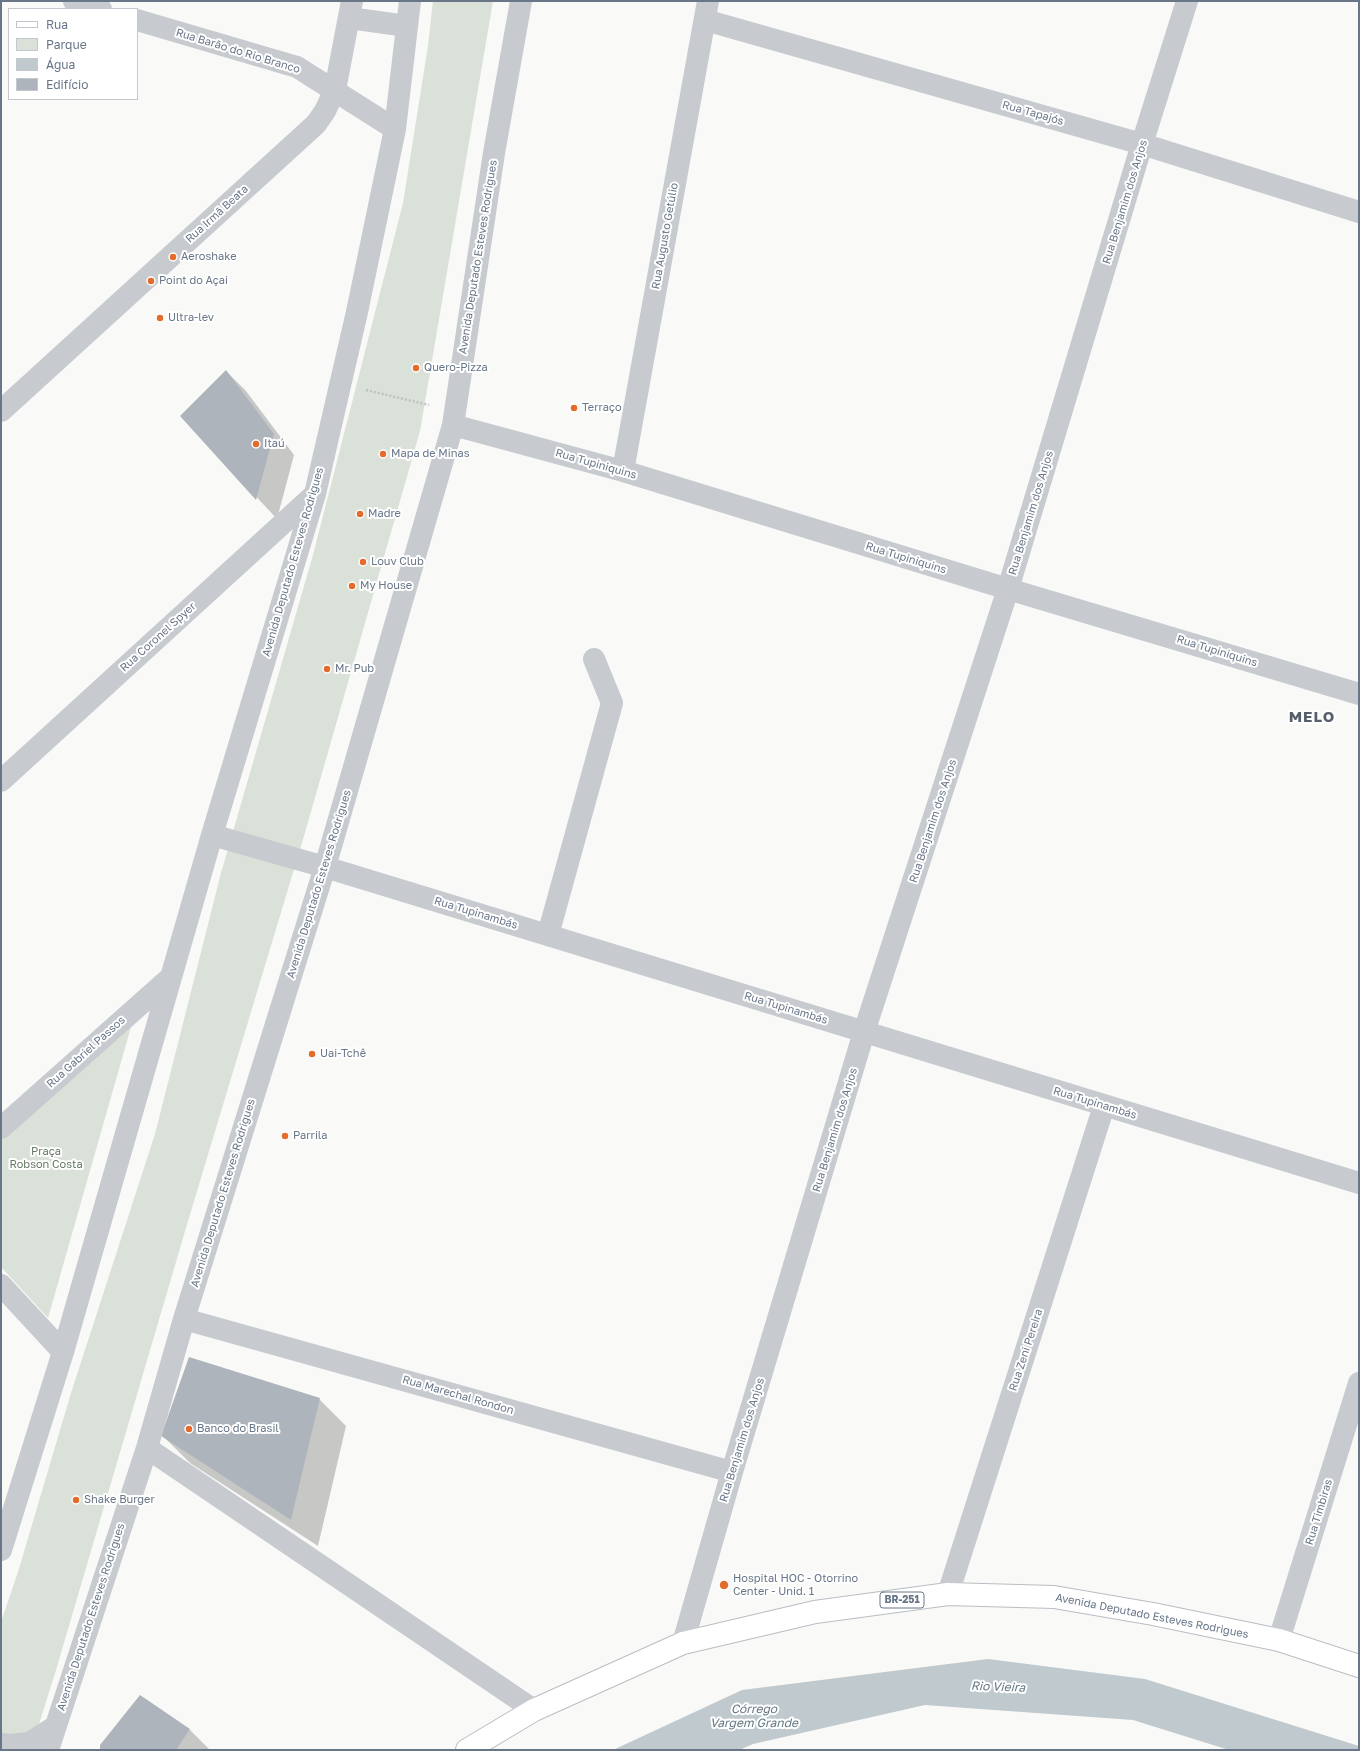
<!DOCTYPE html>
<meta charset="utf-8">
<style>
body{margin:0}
#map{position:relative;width:1360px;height:1751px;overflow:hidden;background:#f9f9f7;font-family:"Golos Text",sans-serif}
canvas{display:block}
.frame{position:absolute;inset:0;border:2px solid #687688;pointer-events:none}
.legend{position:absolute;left:8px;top:8px;width:130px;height:92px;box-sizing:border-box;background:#fff;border:1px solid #c3c8cf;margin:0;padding:5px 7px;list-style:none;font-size:12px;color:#687688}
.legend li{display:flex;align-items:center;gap:8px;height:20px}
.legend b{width:20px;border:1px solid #c3c8cf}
</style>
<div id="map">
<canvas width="1360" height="1751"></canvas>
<div class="frame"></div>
<ul class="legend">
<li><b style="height:5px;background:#fff"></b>Rua</li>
<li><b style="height:11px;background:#dae1d8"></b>Parque</li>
<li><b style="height:11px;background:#c0c9ce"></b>Água</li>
<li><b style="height:11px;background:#aeb4bc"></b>Edifício</li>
</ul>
</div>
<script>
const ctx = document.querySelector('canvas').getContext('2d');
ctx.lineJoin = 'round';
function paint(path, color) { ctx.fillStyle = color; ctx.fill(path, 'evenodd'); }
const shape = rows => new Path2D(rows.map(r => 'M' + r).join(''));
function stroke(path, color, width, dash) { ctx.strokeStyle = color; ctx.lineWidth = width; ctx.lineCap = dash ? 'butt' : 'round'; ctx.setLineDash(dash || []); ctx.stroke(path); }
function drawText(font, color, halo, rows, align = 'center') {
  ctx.font = font + ' "Golos Text",sans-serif'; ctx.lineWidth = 4; ctx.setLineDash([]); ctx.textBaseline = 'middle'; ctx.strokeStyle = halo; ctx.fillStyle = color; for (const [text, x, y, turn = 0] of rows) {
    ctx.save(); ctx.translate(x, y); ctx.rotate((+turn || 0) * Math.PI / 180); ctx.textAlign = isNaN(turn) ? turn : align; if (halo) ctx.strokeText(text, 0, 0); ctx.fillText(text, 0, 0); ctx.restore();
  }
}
paint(shape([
 [433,1,493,1,420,431,304,836,188,1221,56,1670,31,1750,1,1750,1,1622,18,1572,71,1393,155,1134,221,873,313,555,403,203,428,46],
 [131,1027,48,1318,1,1267,1,1136]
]), '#dae1d8');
paint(shape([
 [988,1659,1145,1679,1359,1746,1359,1750,1229,1750,1133,1720,925,1705,753,1744,739,1750,613,1750,742,1690]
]), '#c0c9ce');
paint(shape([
 [226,371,246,391,294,455,277,519,181,416],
 [319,1399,346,1426,318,1546,190,1463,163,1436],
 [140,1696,190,1730,210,1750,101,1750]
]), '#0003');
paint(shape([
 [226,370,274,434,256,500,180,416],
 [189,1357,320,1398,291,1520,161,1436],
 [140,1695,190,1729,176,1750,100,1750,100,1745]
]), '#aeb4bc');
const major = shape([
 [467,1750,534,1710,683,1643,815,1612,948,1594,1054,1597,1153,1614,1279,1640,1359,1666]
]);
stroke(major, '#babdc2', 24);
stroke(shape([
 [366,390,429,405]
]), '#bfc1c4', 2.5, [2, 2]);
stroke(shape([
 [74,1,101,9],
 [349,18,407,26],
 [137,20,297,67,395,129],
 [705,20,1142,144,1359,212],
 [1,411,316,124,325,111,335,90,352,1],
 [453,425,623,471,1008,589,1359,694],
 [623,471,708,1],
 [1,781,314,495],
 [212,835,325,867,1359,1183],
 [548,935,612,703,594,659],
 [1,1128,171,977],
 [1,1285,63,1352],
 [184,1319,732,1472],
 [147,1448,534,1710],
 [1,1550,63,1352,212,835,315,494,357,312,395,129,410,1],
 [948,1594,1104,1106],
 [1279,1640,1359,1383],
 [683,1643,732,1472,864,1032,1008,589,1142,144,1187,1],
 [1,1744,10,1745,29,1743,56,1726],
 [48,1750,147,1448,184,1319,325,867,453,425,494,153,521,1]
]), '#c7cace', 22);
stroke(major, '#fff', 22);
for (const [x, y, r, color] of [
 [173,257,4,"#e36c2d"],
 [151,281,4,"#e36c2d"],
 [160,318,4,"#e36c2d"],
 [416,368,4,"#e36c2d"],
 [574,408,4,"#e36c2d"],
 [256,444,4,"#e36c2d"],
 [383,454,4,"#e36c2d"],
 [360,514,4,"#e36c2d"],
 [363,562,4,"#e36c2d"],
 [352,586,4,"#e36c2d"],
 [327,669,4,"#e36c2d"],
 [312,1054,4,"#e36c2d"],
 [285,1136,4,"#e36c2d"],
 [189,1429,4,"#e36c2d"],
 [76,1500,4,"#e36c2d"],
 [724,1585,5,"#e36c2d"]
]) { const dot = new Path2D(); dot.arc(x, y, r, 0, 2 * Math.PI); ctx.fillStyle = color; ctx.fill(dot); stroke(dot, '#fff', 1.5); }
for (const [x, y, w] of [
 [902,1600,44]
]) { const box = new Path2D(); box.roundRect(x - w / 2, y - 8, w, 16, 3); ctx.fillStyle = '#fff'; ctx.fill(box); stroke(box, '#687688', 1); }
drawText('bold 10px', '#687688', null, [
 ["BR-251",902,1600]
]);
drawText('11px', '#687688', '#fff', [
 ["Rua Barão do Rio Branco",238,51,17],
 ["Rua Tapajós",1033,113,16],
 ["Rua Benjamim dos Anjos",1125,202,-73],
 ["Rua Irmã Beata",217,214,-42],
 ["Rua Augusto Getúlio",665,236,-80],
 ["Avenida Deputado Esteves Rodrigues",478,257,-81],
 ["Rua Tupiniquins",596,464,16],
 ["Rua Benjamim dos Anjos",1031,513,-73],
 ["Rua Tupiniquins",906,558,17],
 ["Avenida Deputado Esteves Rodrigues",293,562,-74],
 ["Rua Coronel Spyer",158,637,-42],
 ["Rua Tupiniquins",1217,651,17],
 ["Rua Benjamim dos Anjos",933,821,-72],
 ["Avenida Deputado Esteves Rodrigues",319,884,-73],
 ["Rua Tupinambás",476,913,17],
 ["Rua Tupinambás",786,1008,17],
 ["Rua Gabriel Passos",86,1052,-42],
 ["Rua Tupinambás",1095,1103,17],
 ["Rua Benjamim dos Anjos",835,1130,-73],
 ["Avenida Deputado Esteves Rodrigues",223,1193,-73],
 ["Rua Zeni Pereira",1026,1350,-72],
 ["Rua Marechal Rondon",458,1395,16],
 ["Rua Benjamim dos Anjos",742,1440,-73],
 ["Rua Timbiras",1319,1512,-73],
 ["Avenida Deputado Esteves Rodrigues",1152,1616,11],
 ["Avenida Deputado Esteves Rodrigues",91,1617,-72]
]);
drawText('11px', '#687688', '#fff', [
 ["Aeroshake",181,257],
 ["Point do Açai",159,281],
 ["Ultra-lev",168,318],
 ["Quero-Pizza",424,368],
 ["Terraço",582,408],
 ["Itaú",264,444],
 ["Mapa de Minas",391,454],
 ["Madre",368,514],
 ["Louv Club",371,562],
 ["My House",360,586],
 ["Mr. Pub",335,669],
 ["Uai-Tchê",320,1054],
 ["Parrila",293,1136],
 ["Banco do Brasil",197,1429],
 ["Shake Burger",84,1500],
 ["Hospital HOC - Otorrino",733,1579],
 ["Center - Unid. 1",733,1592]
], 'left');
drawText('11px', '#657a63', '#fff', [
 ["Praça",46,1152],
 ["Robson Costa",46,1165]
]);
drawText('italic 12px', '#647783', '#fff', [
 ["Rio Vieira",998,1687,2],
 ["Córrego",754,1709],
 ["Vargem Grande",754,1723]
]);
ctx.letterSpacing = '1px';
drawText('bold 15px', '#56606d', '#fff', [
 ["MELO",1312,717]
]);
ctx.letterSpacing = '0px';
</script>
